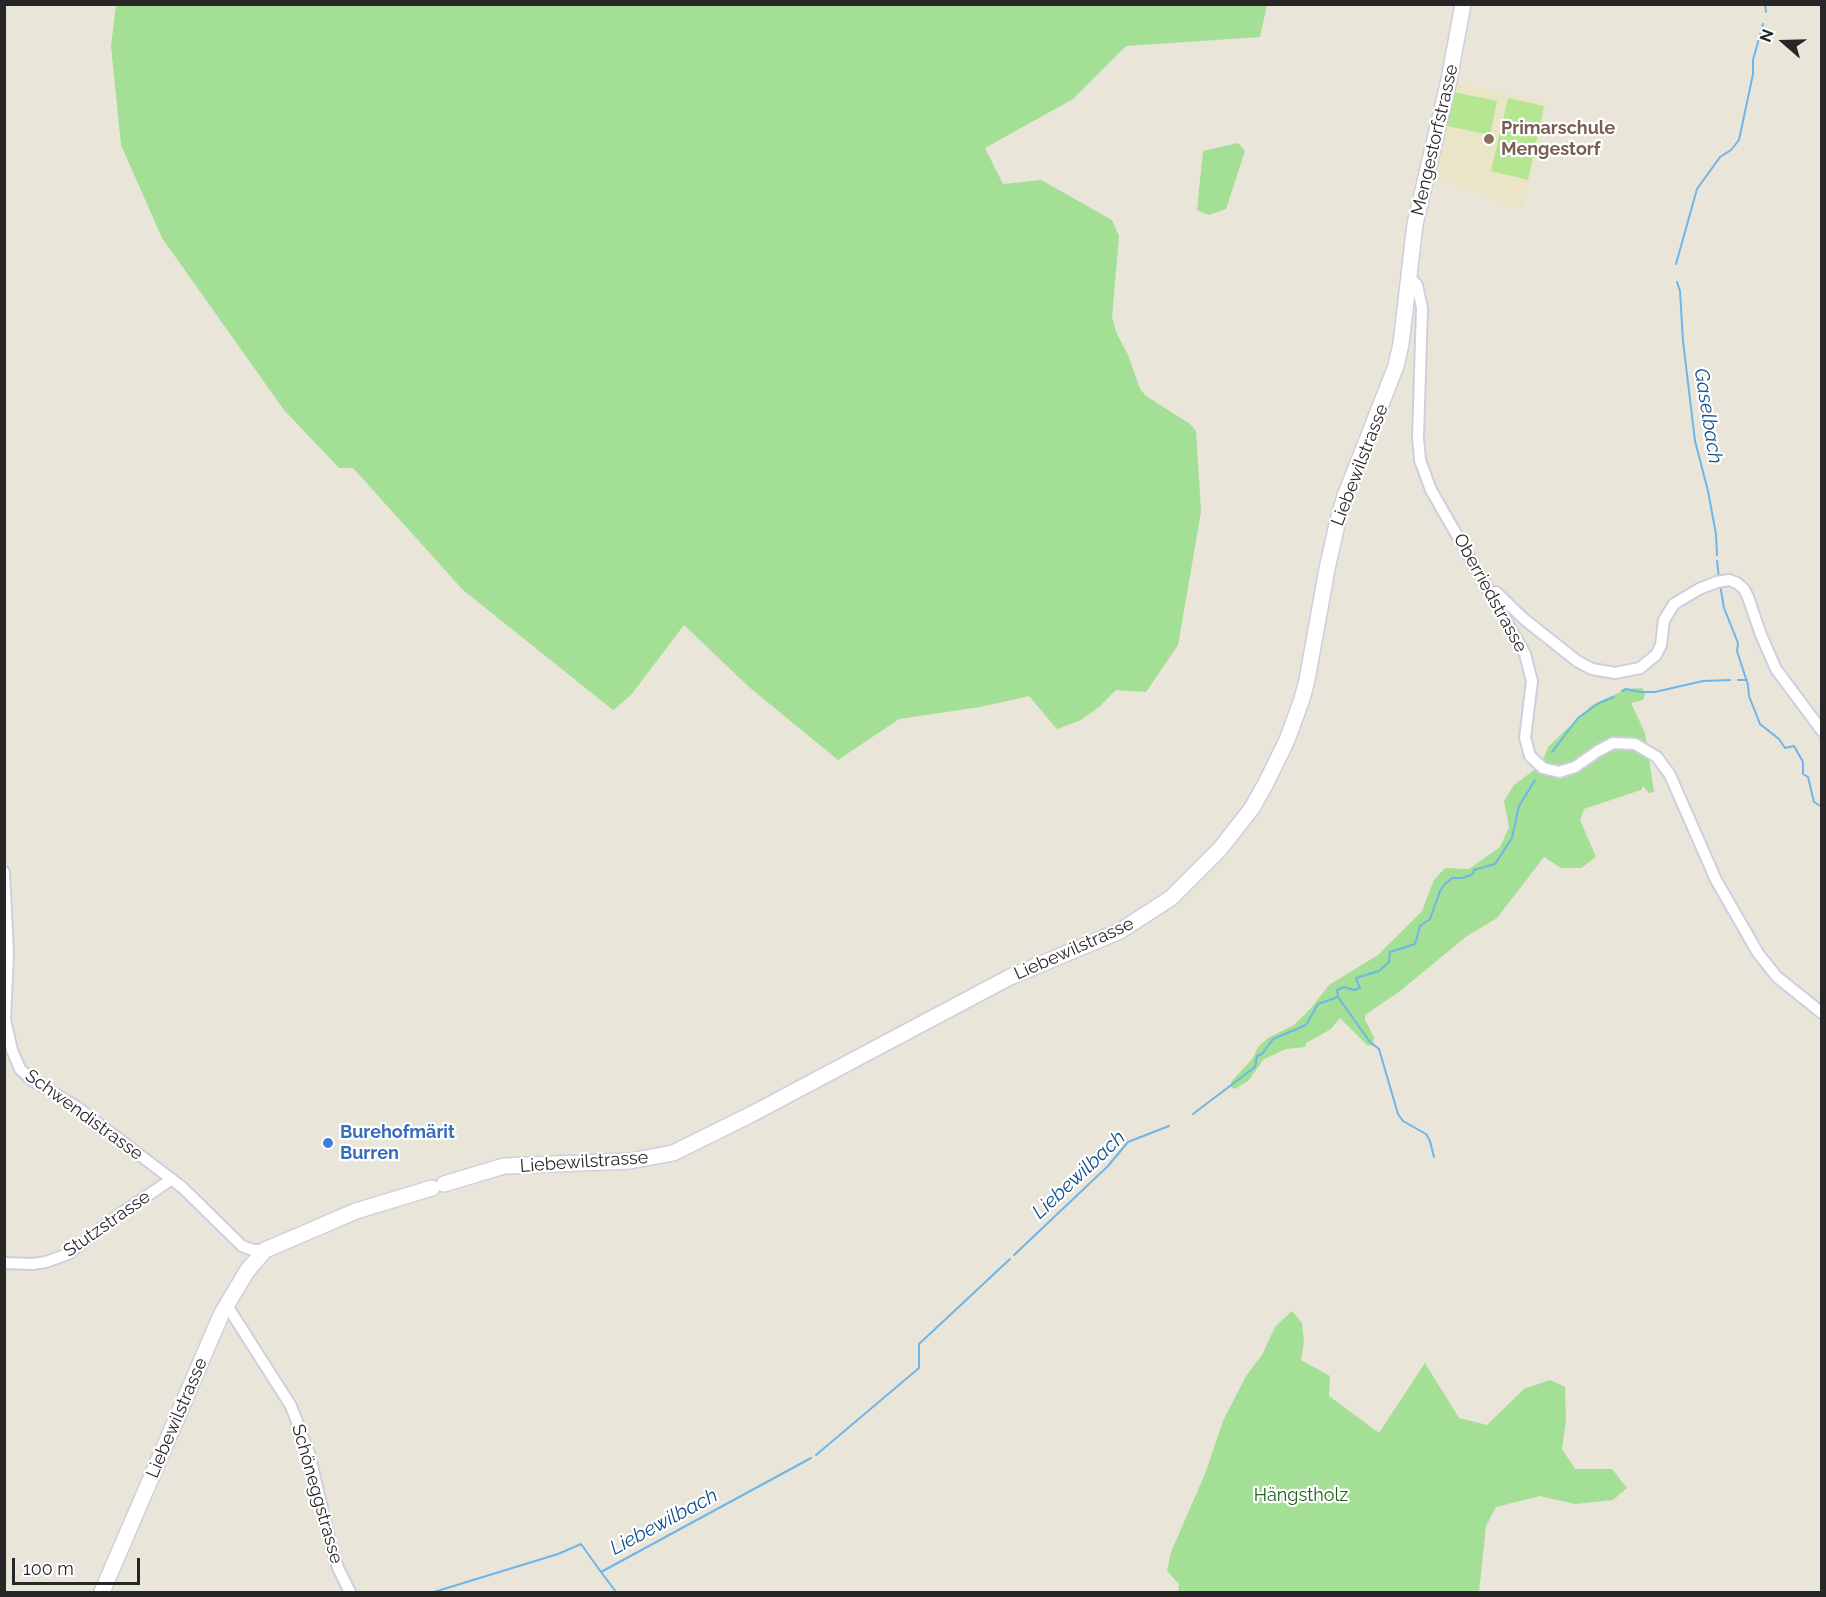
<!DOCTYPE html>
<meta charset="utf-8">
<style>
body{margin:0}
#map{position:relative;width:1826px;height:1597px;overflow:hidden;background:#e9e5d8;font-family:Raleway,sans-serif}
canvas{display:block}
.frame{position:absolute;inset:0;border:6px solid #272727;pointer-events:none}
.north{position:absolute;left:1754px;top:12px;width:60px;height:60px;-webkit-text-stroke:4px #fff;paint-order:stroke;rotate:290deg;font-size:16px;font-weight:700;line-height:24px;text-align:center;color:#272727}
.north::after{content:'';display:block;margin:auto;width:21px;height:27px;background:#272727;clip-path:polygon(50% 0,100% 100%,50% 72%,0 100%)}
.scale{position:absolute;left:12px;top:1558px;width:128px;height:27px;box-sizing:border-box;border:3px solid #272727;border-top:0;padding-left:8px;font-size:18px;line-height:21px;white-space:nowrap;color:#272727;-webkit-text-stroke:4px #fff;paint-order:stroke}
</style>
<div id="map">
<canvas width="1826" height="1597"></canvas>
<div class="frame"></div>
<div class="north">N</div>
<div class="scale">100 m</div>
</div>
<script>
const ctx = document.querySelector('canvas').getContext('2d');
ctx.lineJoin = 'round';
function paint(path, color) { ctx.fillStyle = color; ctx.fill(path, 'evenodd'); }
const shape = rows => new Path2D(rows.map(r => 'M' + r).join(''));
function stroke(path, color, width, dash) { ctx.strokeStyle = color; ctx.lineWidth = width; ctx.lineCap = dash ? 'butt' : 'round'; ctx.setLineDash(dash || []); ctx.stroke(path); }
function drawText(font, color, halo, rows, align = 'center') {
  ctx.font = font + ' Raleway,sans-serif'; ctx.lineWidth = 4.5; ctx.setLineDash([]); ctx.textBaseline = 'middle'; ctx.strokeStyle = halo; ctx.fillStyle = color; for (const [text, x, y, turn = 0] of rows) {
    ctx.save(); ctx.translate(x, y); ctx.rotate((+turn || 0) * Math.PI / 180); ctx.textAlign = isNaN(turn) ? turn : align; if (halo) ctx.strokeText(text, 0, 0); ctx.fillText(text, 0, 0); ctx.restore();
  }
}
paint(shape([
 [1453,82,1547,103,1522,211,1431,175]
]), '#ebe5c7');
paint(shape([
 [116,5,1267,5,1260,37,1126,46,1073,99,985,148,1003,184,1041,180,1112,220,1119,236,1112,317,1116,332,1128,355,1140,389,1146,396,1190,424,1196,431,1201,512,1178,645,1146,692,1116,690,1099,707,1081,720,1057,729,1029,696,980,707,899,719,838,760,749,687,684,625,631,695,613,710,463,590,353,468,339,468,284,410,162,238,121,145,111,46],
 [1238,143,1245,151,1226,209,1209,215,1197,210,1203,151],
 [1642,688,1645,693,1643,700,1631,703,1645,733,1654,792,1649,793,1643,786,1641,790,1584,809,1580,820,1596,857,1581,868,1561,868,1544,857,1497,918,1467,936,1400,991,1365,1015,1365,1020,1374,1037,1373,1046,1367,1045,1340,1018,1331,1029,1306,1043,1305,1047,1286,1049,1264,1059,1248,1081,1235,1089,1231,1087,1231,1082,1253,1058,1258,1047,1268,1038,1294,1025,1311,1008,1329,985,1378,955,1422,911,1434,880,1445,868,1469,869,1500,847,1509,827,1504,801,1514,785,1541,765,1548,747,1592,705,1627,689],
 [1292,1311,1302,1323,1304,1342,1301,1360,1330,1376,1329,1396,1379,1433,1425,1363,1459,1418,1487,1425,1524,1389,1550,1380,1565,1387,1566,1420,1562,1449,1575,1469,1612,1469,1627,1488,1613,1500,1575,1504,1540,1496,1496,1507,1486,1526,1479,1592,1178,1592,1179,1584,1167,1571,1171,1552,1205,1474,1223,1421,1246,1376,1262,1355,1275,1327]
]), '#a3df95');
paint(shape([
 [1454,92,1497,101,1490,135,1447,126],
 [1508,98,1544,106,1528,180,1491,171]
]), '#b5e691');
stroke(shape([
 [1765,4,1766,12],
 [1676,264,1697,189,1720,157,1731,150,1739,140,1753,74,1753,60,1763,24],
 [1677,282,1680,291,1683,341,1695,441,1708,491,1716,534,1717,555],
 [1717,561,1719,578],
 [1720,584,1724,608,1738,643,1737,651,1748,685,1749,696,1760,724,1779,739,1785,748,1794,746,1803,762,1803,774,1808,777,1814,802,1822,807],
 [1738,680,1747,680],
 [1622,691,1626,689,1640,692,1655,692,1703,681,1730,680],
 [1552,752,1578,718,1599,703,1614,697],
 [1338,997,1370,1042,1379,1049,1398,1114,1403,1121,1426,1134,1430,1141,1434,1157],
 [1193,1114,1255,1067,1257,1056,1262,1054,1273,1039,1306,1025,1318,1004,1338,997,1337,990,1344,987,1354,990,1360,988,1356,978,1379,971,1389,962,1390,952,1415,944,1420,926,1430,919,1440,891,1445,884,1452,878,1462,878,1473,874,1474,870,1495,864,1512,838,1519,806,1535,780],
 [1014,1255,1108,1166,1128,1142,1169,1126],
 [816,1455,919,1368,919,1344,1010,1259],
 [601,1572,616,1592],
 [434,1592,558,1554,581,1544,601,1572,811,1458]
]), '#6db6ea', 2);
const street = shape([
 [1408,276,1417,285,1422,308,1418,438,1420,460,1431,490,1525,654,1532,681,1525,738,1530,756,1543,768,1559,772,1575,767,1598,751,1613,743,1635,744,1657,757,1670,775,1716,880,1758,953,1777,977,1822,1013],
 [1496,592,1524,619,1577,661,1592,669,1615,673,1640,668,1656,655,1661,645,1664,620,1674,604,1699,589,1717,582,1729,580,1737,583,1744,589,1748,597,1761,635,1776,669,1822,731],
 [4,872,8,953,5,1020,12,1050,20,1069,32,1080,77,1107,183,1188,242,1246,253,1250,265,1250],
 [4,1263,33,1264,46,1262,68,1254,113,1219,172,1179],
 [226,1304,291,1406,309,1453,331,1546,338,1568,350,1592]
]);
const secondary = shape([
 [444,1184,504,1166,630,1161,673,1153,750,1115,1010,977,1120,931,1171,898,1220,849,1252,808,1265,785,1287,740,1302,699,1307,680,1327,569,1338,520,1345,496,1396,366,1401,344,1415,224,1449,80,1463,4],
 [102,1592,221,1315,247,1271,265,1250,284,1242,356,1211,432,1188]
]);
stroke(street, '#cecee0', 14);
stroke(secondary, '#cecee0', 18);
stroke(street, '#fff', 10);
stroke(secondary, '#fff', 15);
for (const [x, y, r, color] of [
 [1489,139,6,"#8d6e63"],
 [328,1143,6,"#3f7fe0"]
]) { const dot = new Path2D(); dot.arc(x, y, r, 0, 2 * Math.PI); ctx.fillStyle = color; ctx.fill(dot); stroke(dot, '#fff', 2); }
drawText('bold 18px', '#785e54', '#fff', [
 ["Primarschule",1501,129],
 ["Mengestorf",1501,150]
], 'left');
drawText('18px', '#272727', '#fff', [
 ["Mengestorfstrasse",1435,140,-77],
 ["Liebewilstrasse",1360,465,-69],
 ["Oberriedstrasse",1490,593,61],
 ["Liebewilstrasse",1074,949,-24],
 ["Schwendistrasse",84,1115,36],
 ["Liebewilstrasse",584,1162,-4],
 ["Stutzstrasse",107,1224,-35],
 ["Liebewilstrasse",177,1418,-67],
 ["Schöneggstrasse",317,1494,74]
]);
drawText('bold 18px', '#366cbe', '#fff', [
 ["Burehofmärit",340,1133],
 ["Burren",340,1154]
], 'left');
drawText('18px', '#1f601b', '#fff', [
 ["Hängstholz",1301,1496]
]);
drawText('italic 20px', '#115191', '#fff', [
 ["Gaselbach",1708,416,81],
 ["Liebewilbach",1079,1175,-43],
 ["Liebewilbach",664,1522,-28]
]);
</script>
